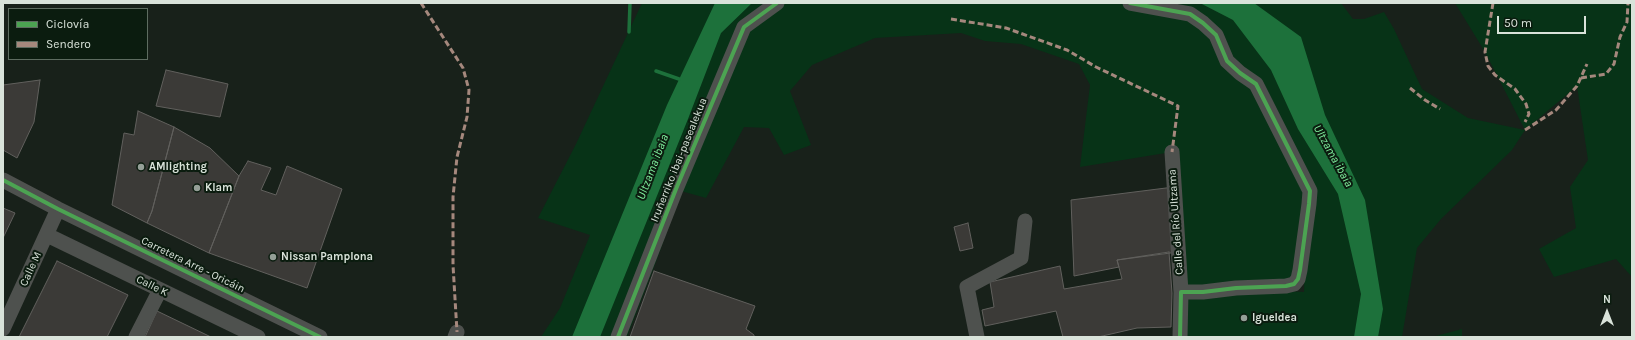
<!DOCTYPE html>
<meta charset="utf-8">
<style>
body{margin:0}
#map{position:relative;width:1635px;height:340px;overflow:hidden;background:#18211a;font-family:Karla,sans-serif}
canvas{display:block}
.frame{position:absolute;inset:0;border:4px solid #d9e3da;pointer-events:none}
.legend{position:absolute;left:8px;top:8px;width:140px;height:52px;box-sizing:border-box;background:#0b1c0f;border:1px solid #5d6c60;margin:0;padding:5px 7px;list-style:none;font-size:12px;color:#d9e3da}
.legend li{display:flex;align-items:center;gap:8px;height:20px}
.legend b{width:20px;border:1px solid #5d6c60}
.north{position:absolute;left:1587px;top:292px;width:40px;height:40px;-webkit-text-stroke:3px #0b1c0f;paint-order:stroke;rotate:0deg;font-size:11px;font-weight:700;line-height:16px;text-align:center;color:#d9e3da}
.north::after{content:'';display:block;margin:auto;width:14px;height:18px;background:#d9e3da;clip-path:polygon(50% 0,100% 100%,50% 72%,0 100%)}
.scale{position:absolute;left:1497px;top:16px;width:89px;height:18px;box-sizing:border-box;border:2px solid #d9e3da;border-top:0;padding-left:5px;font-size:12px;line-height:14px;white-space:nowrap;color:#d9e3da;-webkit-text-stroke:3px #0b1c0f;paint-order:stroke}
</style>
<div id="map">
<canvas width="1635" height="340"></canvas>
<div class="frame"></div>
<ul class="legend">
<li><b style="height:5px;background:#4ca352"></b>Ciclovía</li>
<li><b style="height:5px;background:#a5887d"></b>Sendero</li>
</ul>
<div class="north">N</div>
<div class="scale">50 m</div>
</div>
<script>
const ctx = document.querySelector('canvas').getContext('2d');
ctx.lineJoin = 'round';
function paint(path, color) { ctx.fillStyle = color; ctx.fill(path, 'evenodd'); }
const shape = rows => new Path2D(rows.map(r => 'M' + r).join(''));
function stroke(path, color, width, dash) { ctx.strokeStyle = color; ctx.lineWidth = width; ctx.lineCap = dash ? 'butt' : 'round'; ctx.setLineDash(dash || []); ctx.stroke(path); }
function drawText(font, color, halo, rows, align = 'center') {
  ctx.font = font + ' Karla,sans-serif'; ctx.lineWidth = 4; ctx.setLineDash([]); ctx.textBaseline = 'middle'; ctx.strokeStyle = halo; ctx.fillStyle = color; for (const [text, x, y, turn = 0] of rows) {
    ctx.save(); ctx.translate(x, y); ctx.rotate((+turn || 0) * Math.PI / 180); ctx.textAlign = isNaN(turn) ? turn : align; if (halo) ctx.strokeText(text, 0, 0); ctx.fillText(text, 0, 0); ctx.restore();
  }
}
paint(shape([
 [642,3,1341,3,1353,19,1364,19,1384,12,1394,29,1422,89,1468,118,1525,130,1485,52,1455,3,1632,3,1632,277,1616,259,1554,277,1539,249,1576,228,1570,187,1588,160,1577,86,1525,130,1512,150,1441,219,1417,248,1402,337,1186,337,1172,152,1080,167,1090,85,1079,64,1021,44,985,41,961,33,875,38,812,65,790,91,811,145,784,155,769,128,744,127,706,198,681,191,659,254,627,337,541,337,560,308,590,235,538,218,576,144],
 [1306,229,1304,292,1286,291,1303,244],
 [1462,329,1462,337,1432,337]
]), '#073317');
paint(shape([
 [715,3,752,3,721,33,688,119,600,337,572,337,667,105],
 [1200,3,1254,3,1301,37,1325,115,1365,200,1383,309,1378,337,1354,337,1361,294,1338,194,1298,129,1271,70,1233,20]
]), '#1d713b');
stroke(shape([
 [629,32,630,3],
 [656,71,679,79]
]), '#1d713b', 3.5);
const building = shape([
 [166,70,228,84,220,117,156,106,166,70],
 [40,80,34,122,17,158,3,150,3,85,40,80],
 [138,111,174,127,152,211,147,223,112,205,124,133,134,135,138,111],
 [174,127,210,148,239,176,209,253,147,223,152,211,174,127],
 [248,161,271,168,261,190,276,195,287,166,342,189,307,288,209,253,239,176,248,161],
 [1174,187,1178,252,1117,260,1119,267,1074,276,1071,200,1174,187],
 [3,208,15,213,3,238,3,208],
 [968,223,973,248,960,251,954,227,968,223],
 [1169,252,1172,293,1171,327,1137,328,1098,337,1063,337,1056,311,985,326,982,310,994,307,990,282,1060,266,1064,289,1122,279,1117,260,1169,252],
 [57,261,128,295,107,337,19,337,57,261],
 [654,271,755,306,746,329,754,335,754,337,630,337,654,271],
 [157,311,211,337,145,337,157,311]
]);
paint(building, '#3b3a37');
stroke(building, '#61605d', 1);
stroke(shape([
 [1130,3,1190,14,1203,23,1216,35,1227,61,1240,73,1256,84,1310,191,1309,204,1300,270,1298,279,1294,284,1286,286,1236,288,1203,292,1181,292],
 [1172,152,1181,292,1180,337],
 [3,180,58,209,320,337],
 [47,235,258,337],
 [3,329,58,209],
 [136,337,160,290],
 [455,337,457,332],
 [618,337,676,189,744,27,777,3],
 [977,337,967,287,1021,258,1025,221]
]), '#4e514e', 15);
stroke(shape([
 [421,3,463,68,469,90,467,117,457,157,453,197,453,265,457,332],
 [1493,3,1485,52,1488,66,1495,75,1515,89,1526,104,1529,114,1525,122],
 [951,19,1006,28,1067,50,1096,67,1178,106,1172,152],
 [1581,78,1606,74,1614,64,1620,37,1627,22,1628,3],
 [1410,88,1425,100,1440,109],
 [1525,130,1556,110,1577,86,1587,64]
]), '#a5887d', 3, [6, 3]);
stroke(shape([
 [1130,3,1190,14,1203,23,1216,35,1227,61,1240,73,1256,84,1310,191,1309,204,1300,270,1298,279,1294,284,1286,286,1236,288,1203,292,1181,292,1180,337],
 [3,180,58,209,320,337],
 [618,337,676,189,744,27,777,3]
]), '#4ca352', 4);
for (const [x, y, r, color] of [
 [141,167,4,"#959f97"],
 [197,188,4,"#959f97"],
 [273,257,4,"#959f97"],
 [1244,318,4,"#959f97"]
]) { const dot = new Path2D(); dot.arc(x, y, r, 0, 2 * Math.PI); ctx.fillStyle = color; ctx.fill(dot); stroke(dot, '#0b1c0f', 1.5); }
drawText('11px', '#d9e3da', '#0b1c0f', [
 ["Iruñerriko ibai-pasealekua",679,160,-68],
 ["Calle del Río Ultzama",1176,222,-94],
 ["Carretera Arre - Oricáin",193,265,26],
 ["Calle M",31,269,-65],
 ["Calle K",152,286,26]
]);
drawText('bold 11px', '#d9e3da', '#0b1c0f', [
 ["AMlighting",149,167],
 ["Klam",205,188],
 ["Nissan Pamplona",281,257],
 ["Igueldea",1252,318]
], 'left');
drawText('italic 12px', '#81f09f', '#0b1c0f', [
 ["Ultzama ibaia",1333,156,61],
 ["Ultzama ibaia",653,167,-69]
]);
</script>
